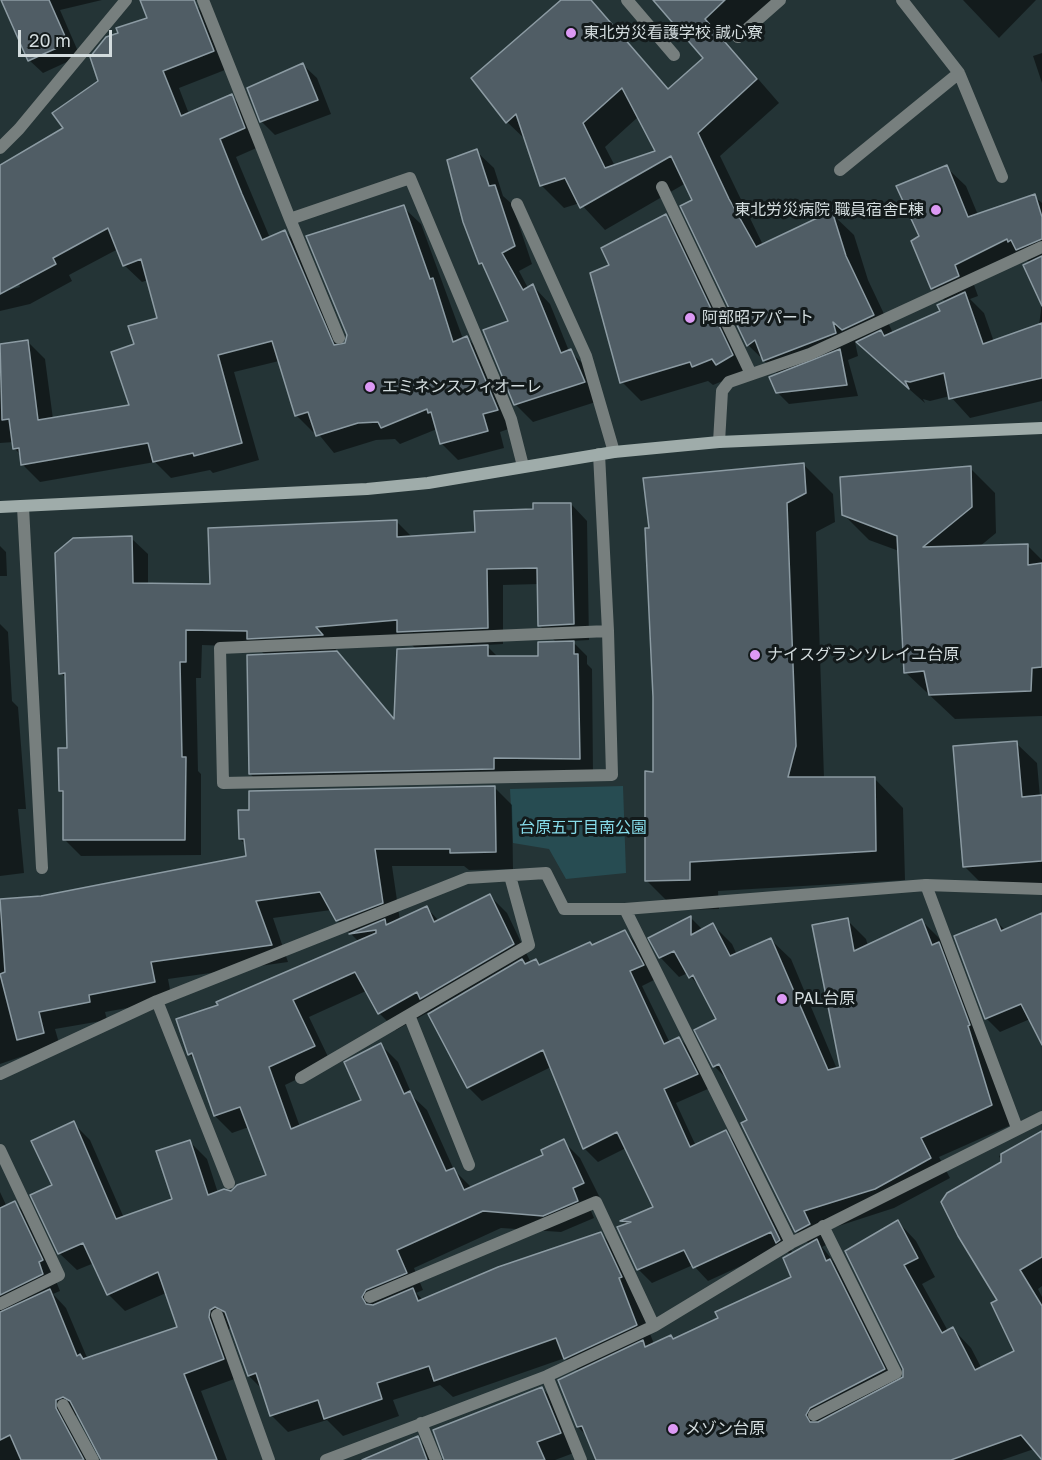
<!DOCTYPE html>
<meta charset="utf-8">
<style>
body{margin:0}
#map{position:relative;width:1042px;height:1460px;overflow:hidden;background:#243436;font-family:"Golos Text",sans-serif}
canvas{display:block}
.scale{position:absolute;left:18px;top:30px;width:94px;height:27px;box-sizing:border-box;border:3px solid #d3dcde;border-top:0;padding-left:8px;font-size:18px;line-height:21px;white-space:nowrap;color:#d3dcde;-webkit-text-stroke:4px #131a1b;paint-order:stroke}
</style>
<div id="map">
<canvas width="1042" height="1460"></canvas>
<div class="scale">20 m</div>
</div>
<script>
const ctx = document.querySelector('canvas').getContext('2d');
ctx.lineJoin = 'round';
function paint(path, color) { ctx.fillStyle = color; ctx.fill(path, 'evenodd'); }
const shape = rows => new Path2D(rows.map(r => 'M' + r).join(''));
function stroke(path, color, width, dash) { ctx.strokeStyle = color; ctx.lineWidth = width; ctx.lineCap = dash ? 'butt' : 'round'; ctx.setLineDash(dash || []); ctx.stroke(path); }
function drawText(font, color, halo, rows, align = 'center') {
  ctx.font = font + ' "Golos Text","Noto Sans JP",sans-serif'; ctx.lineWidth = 6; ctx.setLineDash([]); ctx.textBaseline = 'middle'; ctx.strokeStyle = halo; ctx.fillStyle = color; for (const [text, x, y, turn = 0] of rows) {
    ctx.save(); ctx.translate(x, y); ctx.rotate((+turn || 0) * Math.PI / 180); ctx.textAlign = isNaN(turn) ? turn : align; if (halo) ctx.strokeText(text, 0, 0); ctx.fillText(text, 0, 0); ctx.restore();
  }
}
paint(shape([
 [623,786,626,873,566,879,549,849,513,843,510,789]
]), '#274c52');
paint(shape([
 [3,0,102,0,60,10,80,56,43,73,29,60],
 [563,0,591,0,669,90,705,58,655,0,774,0,726,42,779,103,720,156,763,245,831,213,854,235,868,280,893,333,941,312,946,302,932,288,921,236,946,167,966,186,978,215,1034,196,1042,203,1042,302,1030,263,1026,259,974,285,978,296,970,299,984,313,994,342,1039,325,1042,303,1042,401,970,418,950,396,930,401,923,399,925,403,855,342,858,356,848,360,858,396,789,404,777,392,779,375,748,345,686,183,605,230,580,203,564,208,541,185,527,141,507,122],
 [638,117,657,152,615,166,605,147],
 [963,0,1036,0,999,38],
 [195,5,212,22,230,68,179,88,189,114,231,96,248,113,261,146,236,157,270,238,285,231,302,249,343,347,347,343,403,207,421,224,463,339,467,338,484,355,514,427,500,432,504,448,458,460,441,443,437,429,400,444,395,439,376,440,334,453,316,431,313,432,296,415,279,361,234,372,259,460,213,473,210,470,171,478,155,462,40,482,22,464,21,455,14,448,14,442,0,443,0,345,28,342,45,359,53,419,131,406,136,345,159,319,148,280,142,282,124,265,118,249,69,275,72,281,30,304,0,311,0,292,20,287,19,284,0,289,0,167,65,129,100,82],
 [1042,53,1042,83,1033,56],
 [303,65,317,78,331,114,275,135,261,121],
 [476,151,494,168,503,196,512,204,532,264,519,271,528,288,533,286,550,304,569,351,588,368,602,400,533,422,515,404,510,321,487,270,480,263],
 [665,216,684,235,751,374,730,378,713,385,708,381,641,401,622,382,611,265],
 [804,465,833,494,835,522,816,532,824,778,874,778,903,808,905,880,718,891,719,909,676,910,647,881,655,773],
 [970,468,995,493,996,533,979,547,1027,545,1042,560,1042,716,955,719,905,672,899,551,869,540,843,514],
 [571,504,587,521,589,640,572,641,587,656,587,664,592,669,593,773,264,787,250,774,266,656,257,647,202,645,201,678,196,678,198,771,201,774,201,855,81,856,65,840,65,795,60,791,69,750,66,678,61,673,131,538,148,554,148,585,211,585,396,521,412,537,476,533,534,511],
 [539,584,539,625,557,643,539,657,498,657,486,645,503,644,503,585],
 [404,637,416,649,396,721,335,651,337,651,331,643],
 [0,546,6,552,7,576,0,576],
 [0,624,8,632,12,701,18,707,26,809,18,809,24,873,0,876],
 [1016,743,1037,763,1040,797,1042,797,1042,883,985,887,965,867],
 [494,787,512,805,513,869,469,870,464,866,392,866,400,921,427,908,439,921,490,896,507,913,531,963,535,961,540,966,625,932,639,946,656,979,642,986,670,1043,679,1038,693,1052,710,1088,676,1103,696,1146,725,1132,739,1146,793,1254,810,1245,796,1231,730,1082,714,1066,718,1020,702,990,688,973,679,977,660,957,691,918,703,930,713,925,732,944,737,955,771,940,791,959,837,1069,842,1068,847,920,866,939,868,946,922,921,941,940,1011,1125,939,1157,950,1178,894,1208,823,1231,828,1244,822,1247,848,1279,899,1381,905,1378,898,1222,916,1241,935,1277,922,1284,948,1331,953,1329,971,1348,982,1369,1016,1352,999,1300,1002,1163,999,1156,1042,1132,1042,1286,1038,1289,1042,1297,1042,1459,1034,1449,1002,1460,951,1460,949,1457,945,1460,598,1460,588,1437,578,1427,579,1372,565,1358,453,1397,440,1385,393,1400,399,1416,343,1436,327,1420,288,1432,271,1415,263,1390,249,1376,231,1325,226,1335,240,1377,201,1391,227,1460,102,1460,79,1415,76,1415,72,1427,90,1460,0,1460,0,1192,7,1207,15,1203,32,1220,60,1291,53,1294,66,1308,88,1360,179,1328,166,1293,125,1311,108,1294,94,1263,77,1270,59,1253,54,1186,73,1123,90,1140,124,1218,174,1200,190,1142,207,1159,218,1193,232,1192,268,1176,249,1127,232,1133,215,1116,196,1061,189,1054,220,1006,359,942,337,920,331,910,273,918,288,962,168,979,172,1000,105,1012,107,1020,55,1029,61,1050,32,1053,0,1064,0,901,42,897,247,857,246,845,240,839],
 [366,991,379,1013,396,1030,429,1012,468,1087,482,1101,551,1067,584,1148,598,1162,626,1148,655,1208,623,1222,626,1225,619,1228,638,1269,652,1283,693,1265,708,1281,782,1247,791,1255,793,1278,720,1319,674,1340,671,1337,654,1344,618,1251,601,1234,423,1300,416,1293,423,1290,414,1268,501,1228,561,1232,594,1218,589,1206,601,1200,580,1158,563,1141,545,1155,472,1188,454,1170,427,1110,413,1097,398,1062,381,1045,363,1101,300,1127,285,1085,331,1063,309,1017],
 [1042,915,1042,1039,1030,1019,1000,1032,986,1018,996,921,1005,930],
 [542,1388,560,1407,579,1451,555,1460,444,1460],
 [417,1438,437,1460,366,1460]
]), '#0007');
const building = shape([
 [1,0,49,0,68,43,28,61,1,0],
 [140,0,194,0,214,51,163,71,181,116,232,94,245,128,220,139,242,194,262,240,285,230,334,345,345,343,347,335,306,236,404,205,430,279,433,278,453,342,467,336,498,410,483,414,488,431,440,444,431,412,428,413,427,409,381,428,378,422,358,423,316,436,308,412,295,416,272,341,218,355,242,443,194,456,193,453,153,462,148,443,21,465,19,448,13,449,9,419,2,420,0,344,28,340,38,420,129,405,111,352,134,344,128,326,157,318,141,259,123,266,108,228,53,258,56,264,0,294,0,165,63,128,52,113,98,81,90,57,106,37,118,33,116,28,147,18,140,0],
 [561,0,591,0,668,89,703,58,653,0,725,0,705,19,757,79,698,133,729,199,756,247,832,211,846,256,874,315,842,330,833,322,836,333,763,361,755,340,747,346,680,206,692,200,671,156,580,208,565,178,540,186,516,114,506,123,471,78,561,0],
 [622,88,655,151,605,168,583,123,622,88],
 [303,63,318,100,260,122,247,88,303,63],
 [477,149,489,186,495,185,515,246,502,253,523,290,533,284,561,353,571,349,585,382,514,405,483,330,508,321,482,263,479,264,463,222,447,160,477,149],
 [947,165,968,217,1035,194,1042,217,1042,239,1016,250,1011,240,1008,242,1007,239,955,265,959,276,931,289,911,241,919,236,896,186,947,165],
 [666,214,733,355,716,365,712,359,692,367,690,362,620,383,590,273,609,265,601,248,666,214],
 [1042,256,1042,306,1023,265,1042,256],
 [965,292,983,344,1042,323,1042,378,949,399,944,373,910,382,905,381,909,389,856,342,881,330,884,336,940,311,937,305,965,292],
 [840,349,847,385,776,393,769,377,840,349],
 [804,463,806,493,787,503,796,746,788,777,875,777,876,851,690,862,690,880,645,881,645,771,653,772,653,697,645,528,649,528,643,478,804,463],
 [971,466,972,507,923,547,1028,544,1028,565,1042,563,1042,667,1032,668,1031,691,929,695,924,671,904,673,897,536,842,515,840,477,971,466],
 [533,503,571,503,574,624,538,626,537,568,487,569,488,628,397,632,397,620,316,627,323,635,247,639,247,631,186,630,186,662,180,662,182,757,186,757,185,840,63,840,63,791,59,791,58,748,67,748,65,673,59,674,55,553,73,538,132,536,133,583,210,584,208,528,397,520,397,537,475,532,474,511,533,509,533,503],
 [574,641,574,654,578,654,580,759,494,758,494,769,249,774,247,655,337,651,394,719,397,649,488,645,488,656,538,656,538,642,574,641],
 [1017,741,1022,797,1042,795,1042,861,963,867,953,746,1017,741],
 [495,786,496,852,450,853,450,849,375,849,383,903,336,921,320,892,256,901,272,945,151,962,155,982,89,995,90,1002,39,1012,44,1033,17,1040,0,974,5,972,0,899,41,896,246,856,244,839,239,839,238,810,249,810,249,791,495,786],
 [490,894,514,944,420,999,417,992,378,1014,355,972,293,1000,315,1046,269,1067,291,1129,361,1100,344,1062,381,1043,404,1094,410,1091,446,1171,454,1168,464,1190,543,1155,541,1150,564,1139,584,1183,573,1188,578,1201,543,1216,483,1211,397,1250,407,1273,366,1290,362,1297,366,1304,373,1305,413,1288,418,1301,498,1267,601,1232,622,1277,619,1278,637,1325,564,1359,556,1338,434,1381,429,1366,377,1383,382,1399,324,1419,318,1400,270,1416,256,1373,248,1376,225,1312,215,1307,210,1310,209,1317,224,1359,184,1374,217,1460,101,1460,70,1401,63,1397,56,1400,56,1408,84,1460,21,1460,10,1435,0,1440,0,1312,50,1289,77,1356,80,1354,83,1359,177,1327,158,1272,107,1295,83,1243,58,1254,30,1195,52,1185,31,1141,74,1121,116,1219,172,1199,156,1151,190,1140,208,1195,224,1189,231,1191,237,1185,266,1175,240,1107,214,1116,192,1053,188,1055,176,1019,218,1005,216,1002,376,933,376,930,349,934,385,919,386,925,427,906,434,922,490,894],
 [1042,913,1042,1045,1021,1004,985,1019,954,936,996,919,1001,931,1042,913],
 [691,916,691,935,713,923,730,956,771,938,828,1070,840,1067,812,925,848,918,854,951,922,919,932,945,939,942,970,1025,968,1026,992,1105,921,1138,931,1158,875,1189,804,1211,810,1224,795,1232,741,1123,747,1120,719,1064,713,1067,694,1030,716,1019,693,975,689,978,674,951,659,958,648,938,691,916],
 [625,930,644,965,630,971,664,1044,679,1037,698,1074,664,1089,690,1147,726,1130,780,1240,776,1243,771,1232,693,1268,684,1250,637,1270,617,1227,631,1222,620,1221,653,1207,617,1132,583,1149,543,1050,467,1088,428,1014,522,959,525,964,536,959,539,965,590,942,592,945,625,930],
 [1042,1131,1042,1257,1020,1270,1042,1306,1042,1460,1021,1435,951,1460,596,1460,582,1426,577,1427,558,1380,643,1340,645,1347,671,1335,673,1339,718,1318,715,1312,791,1277,783,1258,817,1239,826,1261,830,1259,885,1369,810,1408,806,1415,810,1422,818,1422,903,1377,903,1369,845,1251,898,1220,918,1258,904,1265,942,1333,953,1327,975,1370,1014,1351,991,1303,997,1300,958,1236,941,1202,947,1193,1001,1162,1001,1154,1042,1131],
 [15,1201,43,1260,39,1262,43,1274,0,1295,0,1208,15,1201],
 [542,1387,561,1433,537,1442,545,1460,444,1460,433,1430,542,1387],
 [418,1436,427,1460,362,1460,418,1436]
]);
paint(building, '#505d65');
stroke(building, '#8c9ba3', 1.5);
stroke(shape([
 [627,0,674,55],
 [902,0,959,73,1002,177],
 [738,37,780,0],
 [840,170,959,73],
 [662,187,751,374],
 [517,204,586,356,614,452],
 [23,507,42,868],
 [625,909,791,1243],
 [157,1001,229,1183],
 [409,1015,469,1165],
 [0,1074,157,1001,467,878,546,873,564,909,625,909,926,885,1017,1128],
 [301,1078,529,945,510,876],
 [0,1150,59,1275,0,1304],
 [370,1297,596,1202,654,1326],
 [217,1315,269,1460],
 [547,1376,581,1460],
 [63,1405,93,1460],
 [814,1415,896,1373,823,1226],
 [421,1423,436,1460],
 [326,1460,547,1376,654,1326,791,1243,1042,1117]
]), '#777f7e', 12);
stroke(shape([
 [203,0,290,219,410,178,511,419,523,466],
 [0,148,19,129,126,0],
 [290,219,339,338],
 [719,442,722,391,729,382,810,354,1042,247],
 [599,454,608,631,612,775,223,783,220,648,608,631],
 [926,885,1042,889]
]), '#777f7e', 12);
stroke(shape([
 [0,507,367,489,428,483,614,452,719,442,1042,428]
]), '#9facaa', 12);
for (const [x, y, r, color] of [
 [571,33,6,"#dc99f4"],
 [936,210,6,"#dc99f4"],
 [690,318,6,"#dc99f4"],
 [370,387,6,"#dc99f4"],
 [755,655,6,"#dc99f4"],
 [782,999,6,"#dc99f4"],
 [673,1429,6,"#dc99f4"]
]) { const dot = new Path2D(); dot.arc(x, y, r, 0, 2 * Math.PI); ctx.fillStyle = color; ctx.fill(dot); stroke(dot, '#131a1b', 2); }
drawText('16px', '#d3dcde', '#131a1b', [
 ["東北労災看護学校 誠心寮",583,33],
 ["東北労災病院 職員宿舎E棟",924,210,"right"],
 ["阿部昭アパート",702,318],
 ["エミネンスフィオーレ",382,387],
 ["ナイスグランソレイユ台原",767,655],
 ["PAL台原",794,999],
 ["メゾン台原",685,1429]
], 'left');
drawText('16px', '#86dbe9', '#131a1b', [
 ["台原五丁目南公園",583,828]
]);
</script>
